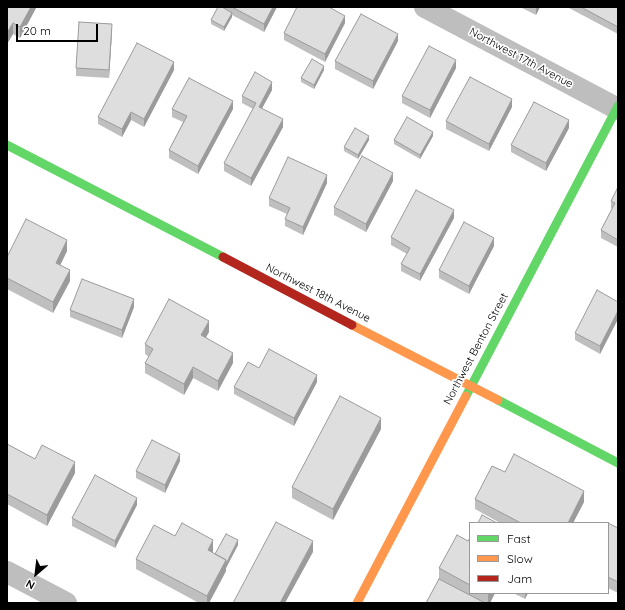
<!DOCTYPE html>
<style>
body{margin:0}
#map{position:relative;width:625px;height:610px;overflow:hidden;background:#fff;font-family:Quicksand,sans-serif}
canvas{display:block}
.frame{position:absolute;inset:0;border:8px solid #000;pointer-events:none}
.legend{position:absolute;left:469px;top:522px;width:140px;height:72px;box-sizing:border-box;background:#fff;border:1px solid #999;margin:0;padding:5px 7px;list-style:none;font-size:12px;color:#000}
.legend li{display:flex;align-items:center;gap:8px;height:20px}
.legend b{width:20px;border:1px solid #999}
.north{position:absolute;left:16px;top:554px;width:40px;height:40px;-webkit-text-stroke:3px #fff;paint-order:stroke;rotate:208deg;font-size:11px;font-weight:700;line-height:16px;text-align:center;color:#000}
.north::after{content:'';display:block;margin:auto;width:14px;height:18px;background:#000;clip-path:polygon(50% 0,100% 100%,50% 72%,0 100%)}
.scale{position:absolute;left:16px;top:24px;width:82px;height:18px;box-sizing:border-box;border:2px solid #000;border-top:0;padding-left:5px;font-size:12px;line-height:14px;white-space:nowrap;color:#000;-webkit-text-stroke:3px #fff;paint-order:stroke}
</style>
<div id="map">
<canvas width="625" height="610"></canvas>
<div class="frame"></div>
<ul class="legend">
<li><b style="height:5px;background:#63d668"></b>Fast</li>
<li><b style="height:5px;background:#ff974d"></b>Slow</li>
<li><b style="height:5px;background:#b3261e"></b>Jam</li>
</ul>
<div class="north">N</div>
<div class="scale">20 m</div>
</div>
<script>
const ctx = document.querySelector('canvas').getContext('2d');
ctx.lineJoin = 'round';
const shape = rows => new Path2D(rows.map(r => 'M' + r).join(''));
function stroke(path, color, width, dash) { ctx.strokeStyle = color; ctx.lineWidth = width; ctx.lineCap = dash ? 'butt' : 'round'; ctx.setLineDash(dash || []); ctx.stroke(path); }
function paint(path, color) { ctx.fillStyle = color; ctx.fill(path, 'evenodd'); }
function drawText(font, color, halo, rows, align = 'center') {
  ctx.font = font + ' Quicksand,sans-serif'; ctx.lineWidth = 3.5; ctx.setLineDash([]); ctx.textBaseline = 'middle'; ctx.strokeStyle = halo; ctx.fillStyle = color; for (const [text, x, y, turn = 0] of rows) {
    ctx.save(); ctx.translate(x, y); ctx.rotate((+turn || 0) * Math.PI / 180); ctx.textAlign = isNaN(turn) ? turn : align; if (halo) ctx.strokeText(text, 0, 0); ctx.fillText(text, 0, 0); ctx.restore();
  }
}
stroke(shape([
 [425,7,618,109],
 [7,572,66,603]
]), '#bebebe', 22);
stroke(shape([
 [7,145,223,257],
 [466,396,618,106],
 [498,400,618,463]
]), '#63d668', 9);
stroke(shape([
 [352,325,498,400],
 [357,603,466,396]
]), '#ff974d', 9);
stroke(shape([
 [223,257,352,325]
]), '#b3261e', 9);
paint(shape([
 [7,7,36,7,36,8,20,38,13,34,7,44],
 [218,7,277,7,264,32,232,15,232,17,224,31,211,24,211,20],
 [520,7,540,7,536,15],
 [569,7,618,7,618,34,569,8],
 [345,23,325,62,284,40,284,33],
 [112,32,109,78,76,76,76,68],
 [398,41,373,89,335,69,335,61],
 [456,68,430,118,402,103,402,96],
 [174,70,144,127,131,120,122,137,98,124,98,117],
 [324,70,314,89,301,82,301,78],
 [272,90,262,108,283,127,251,186,224,171,224,163,253,109,242,103,242,96],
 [512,107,489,151,446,129,446,121],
 [172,109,233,109,198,174,169,158,169,150,183,122,172,117],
 [569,128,546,171,511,152,511,145],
 [433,136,420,159,394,144,394,140],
 [369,140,358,159,344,151,344,147],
 [393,181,366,232,334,215,334,207],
 [327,183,303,235,285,226,285,219,287,214,269,206,269,198],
 [618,187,618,247,601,238,601,230,612,209,611,208,611,201],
 [454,218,420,281,401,271,401,264,407,254,391,245,391,237],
 [494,246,469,294,439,278,439,270],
 [67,251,60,265,70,281,53,313,7,289,7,257],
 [618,302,618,319,600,354,575,340,575,333],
 [134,307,122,338,70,317,70,310],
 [209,332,206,337,233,363,218,391,193,378,184,395,145,373,145,363,149,357,145,354,145,344],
 [259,368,317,382,294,426,234,394,234,387],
 [381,429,333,520,292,498,292,487],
 [7,444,35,459,75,473,47,526,7,504],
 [180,461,165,493,136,478,136,471],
 [505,472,584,502,573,523,500,523,475,509,475,499],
 [137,505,115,548,72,526,72,518],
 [608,523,618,528,618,593,608,588],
 [175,536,213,551,212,553,215,554,238,545,226,568,226,571,209,603,199,603,136,569,136,559],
 [470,538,470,593,495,593,490,603,426,603,439,579,439,568,468,541],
 [513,593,528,593,525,599]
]), '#bfbfbf');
paint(shape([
 [31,7,36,7,36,8,20,38,20,27],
 [273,7,277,7,264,32,264,24],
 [536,7,540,7,536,15],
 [232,13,232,17,224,31,224,27],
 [345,16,345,23,325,62,325,54],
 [13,23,13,34,7,44,7,33],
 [112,24,112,32,109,78,109,70],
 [398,34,398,41,373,89,373,81],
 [456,60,456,68,430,118,430,110],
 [174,62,174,70,144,127,144,119],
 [324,66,324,70,314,89,314,85],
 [272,82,272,90,259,114,259,107],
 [512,99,512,107,489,151,489,144],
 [233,101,233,109,198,174,198,166],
 [131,112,131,120,122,137,122,129],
 [283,119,283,127,251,186,251,178],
 [569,120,569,128,546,171,546,163],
 [433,132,433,136,420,159,420,155],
 [369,136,369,140,358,159,358,155],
 [393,173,393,181,366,232,366,224],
 [327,175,327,183,303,235,303,227],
 [454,210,454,218,420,281,420,274],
 [494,238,494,246,469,294,469,286],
 [67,240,67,251,56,274,56,263],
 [70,270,70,281,53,313,53,302],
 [134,299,134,307,122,338,122,330],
 [618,311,618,319,600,354,600,346],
 [209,321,209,332,201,346,201,335],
 [233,353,233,363,218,391,218,381],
 [193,367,193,378,184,395,184,384],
 [317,375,317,382,294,426,294,418],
 [381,418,381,429,333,520,333,509],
 [180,454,180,461,165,493,165,485],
 [75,462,75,473,47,526,47,515],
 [584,491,584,502,573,523,568,523],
 [137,498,137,505,115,548,115,541],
 [213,540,213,551,208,561,208,550],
 [238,540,238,545,226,568,226,564],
 [313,541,313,552,285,603,280,603],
 [226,560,226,571,209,603,207,603,207,596],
 [489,593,495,593,490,603,488,603,488,595],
 [525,593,528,593,525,599]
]), '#9b9b9b');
const building = shape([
 [7,7,31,7,20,27,13,23,7,33,7,7],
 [218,7,222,7,232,13,224,27,211,20,218,7],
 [232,7,273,7,264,24,232,7],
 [297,7,329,7,345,16,325,54,284,33,297,7],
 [581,7,618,7,618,27,581,7],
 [361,14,398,34,373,81,335,61,361,14],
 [79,22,112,24,109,70,76,68,79,22],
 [137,43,174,62,144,119,131,112,122,129,98,117,137,43],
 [429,46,456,60,430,110,402,96,429,46],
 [312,59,324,66,314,85,301,78,312,59],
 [255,72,272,82,259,107,283,119,251,178,224,163,256,103,242,96,255,72],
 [470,77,512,99,489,144,446,121,470,77],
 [189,78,233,101,198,166,169,150,187,116,172,109,189,78],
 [534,102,569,120,546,163,511,145,534,102],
 [407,117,433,132,420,155,394,140,407,117],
 [355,128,369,136,358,155,344,147,355,128],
 [362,156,393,173,366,224,334,207,362,156],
 [288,157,327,175,303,227,285,219,290,208,269,198,288,157],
 [618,187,618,240,601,230,615,203,611,201,618,187],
 [416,190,454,210,420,274,401,264,410,248,391,237,416,190],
 [26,219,67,240,56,263,70,270,53,302,7,278,7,257,26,219],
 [464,222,494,238,469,286,439,270,464,222],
 [82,279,134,299,122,330,70,310,82,279],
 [597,290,618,302,618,311,600,346,575,333,597,290],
 [169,299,209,321,201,335,233,353,218,381,193,367,184,384,145,363,153,349,145,344,169,299],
 [269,349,317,375,294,418,234,387,248,362,259,368,269,349],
 [340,396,381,418,333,509,292,487,340,396],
 [152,440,180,454,165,485,136,471,152,440],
 [7,444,35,459,42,445,75,462,47,515,7,494,7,444],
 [514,454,584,491,568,523,521,523,475,499,492,466,505,472,514,454],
 [95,475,137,498,115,541,72,518,95,475],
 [482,515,497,523,478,523,482,515],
 [276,522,313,541,280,603,233,603,276,522],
 [182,523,213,540,208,550,226,560,207,596,136,559,154,525,175,536,182,523],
 [608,523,618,528,618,582,608,577,608,523],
 [226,534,238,540,226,564,226,560,215,554,226,534],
 [457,535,468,541,470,538,470,585,439,568,457,535],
 [439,579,485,603,426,603,439,579]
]);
paint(building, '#dedede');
stroke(building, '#9b9b9b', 1);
drawText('11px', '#000', '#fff', [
 ["Northwest 17th Avenue",521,58,28],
 ["Northwest 18th Avenue",318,293,27],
 ["Northwest Benton Street",476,349,-62]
]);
</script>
